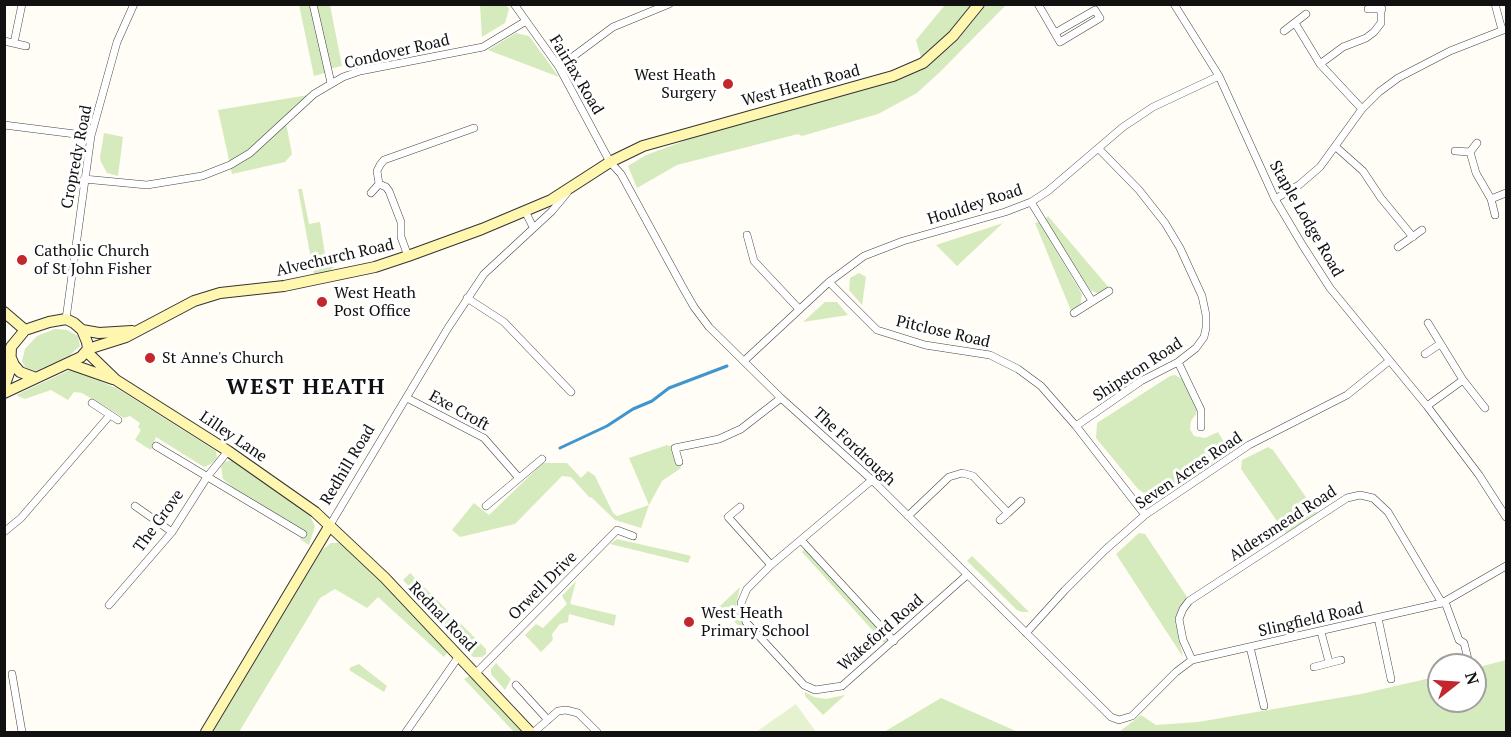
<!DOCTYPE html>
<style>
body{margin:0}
#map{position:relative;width:1511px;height:737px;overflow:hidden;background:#fffdf5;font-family:"PT Serif",serif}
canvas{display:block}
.frame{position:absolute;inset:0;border:6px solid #111;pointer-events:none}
.north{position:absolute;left:1427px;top:653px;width:60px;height:60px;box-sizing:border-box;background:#fff;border:2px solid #a0a0a0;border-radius:50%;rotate:73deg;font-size:16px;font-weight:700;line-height:24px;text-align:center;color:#111}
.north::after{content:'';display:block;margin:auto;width:21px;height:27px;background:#c4262e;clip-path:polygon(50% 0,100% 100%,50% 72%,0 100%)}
</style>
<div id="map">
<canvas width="1511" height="737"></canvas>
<div class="frame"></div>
<div class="north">N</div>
</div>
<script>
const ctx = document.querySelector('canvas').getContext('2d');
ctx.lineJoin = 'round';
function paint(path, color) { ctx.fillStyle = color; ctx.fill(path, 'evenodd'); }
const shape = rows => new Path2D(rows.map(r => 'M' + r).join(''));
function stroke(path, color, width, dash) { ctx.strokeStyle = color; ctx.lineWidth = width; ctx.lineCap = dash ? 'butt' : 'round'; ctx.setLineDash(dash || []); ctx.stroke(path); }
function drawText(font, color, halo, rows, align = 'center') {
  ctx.font = font + ' "PT Serif",serif'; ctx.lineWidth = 6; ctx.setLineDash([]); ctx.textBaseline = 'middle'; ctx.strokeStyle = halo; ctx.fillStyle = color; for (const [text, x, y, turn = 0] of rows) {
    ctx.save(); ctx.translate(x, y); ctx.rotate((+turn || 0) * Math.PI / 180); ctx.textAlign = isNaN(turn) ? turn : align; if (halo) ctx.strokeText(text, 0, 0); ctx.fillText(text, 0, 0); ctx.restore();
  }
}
paint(shape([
 [299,5,330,5,342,66,328,69,328,72,314,76],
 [480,5,506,5,509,9,505,23,482,37],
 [945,5,974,5,951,34,921,57,916,40],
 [986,5,1006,5,941,71,917,93,878,114,802,136,798,134,677,165,637,188,628,166,646,155,692,138,893,80,924,67,954,44],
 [516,33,529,36,559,77,488,50],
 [314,94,285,118,292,154,285,162,232,174,218,110],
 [104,133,123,137,118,176,107,173,101,162,100,157],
 [298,189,302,189,309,224,320,222,326,261,330,267,334,267,329,271,314,275],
 [1048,216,1110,289,1099,294,1090,290,1045,219],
 [1039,222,1082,294,1080,308,1072,313,1035,223],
 [1003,223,957,266,936,245],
 [859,273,866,277,862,305,849,290,850,278],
 [825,302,837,302,848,315,803,322],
 [55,329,67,330,78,336,80,346,69,356,33,372,25,367,22,361,25,349,37,336],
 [72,369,118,389,208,446,216,451,217,458,211,464,204,467,156,437,151,450,135,440,141,430,138,427,140,423,130,416,124,418,82,393,74,392,68,400,51,390,25,399,16,395],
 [1175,375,1184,380,1198,406,1196,414,1191,421,1190,429,1194,436,1205,438,1218,432,1230,452,1162,498,1148,496,1138,489,1096,438,1097,423,1170,376],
 [667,445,675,448,681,468,662,481,649,505,641,528,615,520,591,497,590,498,571,477,562,476,515,524,460,537,452,530,474,503,489,515,543,463,567,463,581,478,588,471,595,476,613,513,617,516,649,505,629,458],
 [1268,447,1273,450,1317,513,1286,534,1241,469,1242,460],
 [233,460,310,516,315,526,309,545,300,539,305,531,236,490,223,479,221,467,224,462],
 [1139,533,1145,534,1187,597,1179,610,1177,630,1183,657,1116,554],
 [617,539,679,553,691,556,688,563,610,544],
 [331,543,343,543,448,651,444,657,378,597,367,608,335,589,320,598,239,732,213,732,322,550],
 [806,548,889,638,884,643,802,552],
 [972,556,1001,584,1029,612,1022,612,1017,610,967,561],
 [410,573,486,649,486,654,482,657,473,657,403,580],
 [576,581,570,604,616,615,614,626,569,614,568,622,560,624,552,634,553,640,541,652,525,635,536,624,543,628,567,604,562,596],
 [740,587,736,606,746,630,745,633,720,606],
 [1506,660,1506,732,1119,732,1141,715,1156,725,1198,722,1361,694,1439,676,1439,701,1475,701,1475,668],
 [496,663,511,679,505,690,491,674,491,669],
 [359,664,387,686,384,692,349,670,351,667],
 [471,675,525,732,514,732,464,679],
 [805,692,814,697,826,699,845,695,823,715,805,696],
 [941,698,1018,732,884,732]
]), '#d5ebbd');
paint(shape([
 [796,704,816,732,756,732]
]), '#e6f2cf');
stroke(shape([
 [560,448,607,426,633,409,652,401,669,388,727,366]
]), '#3f96cf', 3);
const street = shape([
 [313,4,331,83],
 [514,4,559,67,610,162,621,174,682,286,694,307,709,327,781,398,872,480,1111,717,1119,720,1132,716,1176,672,1192,660,1442,603,1506,566],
 [1038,4,1060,42,1100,18,1095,10,1055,33],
 [1174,4,1219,76,1275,199,1303,246,1330,288,1427,406,1479,475,1506,517],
 [1495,4,1502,30],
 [1368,9,1382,9],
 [1295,23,1320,64,1362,109],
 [1284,31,1306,14],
 [4,41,26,46],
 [14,43,22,4],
 [1320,64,1343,47,1366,38,1374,32,1381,23,1381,4],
 [559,67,613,27,669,4],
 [4,125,91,136],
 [1336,147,1363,171,1381,198,1413,237],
 [1455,151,1470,152,1477,143],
 [1470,152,1476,173,1491,199,1495,215],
 [84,179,147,185,202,176,230,165,250,153,314,94,343,77,360,71,483,47,526,21],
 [371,193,379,184],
 [1275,199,1299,185,1320,167,1362,109,1379,92,1398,78,1450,51,1506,29],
 [1491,199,1506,193],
 [1031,202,1092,301],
 [525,211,533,227],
 [747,235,754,261,799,309],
 [1398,247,1422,230],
 [408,256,401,237,401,222,389,191,386,187,379,184,377,171,380,165,384,160,474,128],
 [829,282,877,330,925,345,990,355,1018,369,1041,386,1076,426,1145,515],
 [467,298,504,322,571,392],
 [1074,313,1109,291],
 [66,319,91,136,117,42,134,4],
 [1428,323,1463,380,1485,408],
 [1425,354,1440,344],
 [744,361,829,282,864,256,903,241,1005,212,1031,202,1048,191,1123,127,1153,107,1219,76],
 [1178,362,1201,410,1201,427],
 [407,398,484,438,519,478],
 [92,403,118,420],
 [1427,406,1463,380],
 [1076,426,1141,381,1178,362,1196,348,1204,337,1206,328,1206,315,1202,296,1180,248,1165,223,1139,190,1099,149],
 [156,446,303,534],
 [679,462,675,448,719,439,741,429,781,398],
 [872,480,771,565,747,589,741,603,746,622,804,685,815,690,842,686,967,575],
 [135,506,172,532],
 [486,506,542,459],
 [740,507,728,517,771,565],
 [1008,513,1021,501],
 [908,516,949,477,962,473,973,476,1008,513,1000,520],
 [330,525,448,328,484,274,552,211,567,193],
 [4,532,21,518,110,415],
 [801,540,894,641],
 [1445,602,1459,640,1464,643,1469,663],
 [109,605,172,532,207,477,228,451],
 [1378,618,1391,679],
 [1321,632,1329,662],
 [1026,633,1065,590,1105,550,1145,515,1249,445,1347,395,1389,361],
 [1250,647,1264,706],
 [1192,660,1183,640,1179,619,1183,609,1189,601,1347,498,1360,495,1373,498,1388,512,1442,603],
 [1314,667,1341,660],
 [476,673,617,530,633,536],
 [12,674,22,732],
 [516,685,548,720],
 [406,732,459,656],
 [534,732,558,711,566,710,578,713,597,732]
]);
const secondary = shape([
 [4,312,25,330],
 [82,330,99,333,132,331],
 [88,349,126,337,194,301,220,293,284,286,375,267,408,256,482,229,551,200,610,162,643,146,893,76,923,63,953,36,979,4],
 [87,352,116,380,228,451,315,512,385,578,530,732],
 [70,364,113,379],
 [4,387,10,370,11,347,25,330,49,322,66,319,74,323,82,330,87,342,88,349,81,357,36,378,20,372,14,365,11,358],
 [4,393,36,378],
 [206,732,330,525]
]);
stroke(street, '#444', 8);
stroke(secondary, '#333', 12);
stroke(street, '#fff', 7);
stroke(secondary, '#fff6b0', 10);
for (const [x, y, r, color] of [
 [728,84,6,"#c4262e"],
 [22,260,6,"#c4262e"],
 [322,302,6,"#c4262e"],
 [150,358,6,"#c4262e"],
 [689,622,6,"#c4262e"]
]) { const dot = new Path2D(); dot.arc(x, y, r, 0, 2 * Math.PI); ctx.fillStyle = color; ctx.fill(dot); stroke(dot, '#fff', 2); }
drawText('16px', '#111', '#fff', [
 ["Condover Road",397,52,-13],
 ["Fairfax Road",576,75,59],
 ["West Heath Road",801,86,-15],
 ["Cropredy Road",77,157,-79],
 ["Houldey Road",975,205,-18],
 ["Staple Lodge Road",1306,219,60],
 ["Alvechurch Road",335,258,-13],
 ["Pitclose Road",943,332,13],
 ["Shipston Road",1138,370,-33],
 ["Exe Croft",459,411,29],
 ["Lilley Lane",233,437,34],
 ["The Fordrough",854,447,43],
 ["Redhill Road",348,465,-59],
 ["Seven Acres Road",1189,471,-34],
 ["The Grove",159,521,-54],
 ["Aldersmead Road",1283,524,-33],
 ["Orwell Drive",543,586,-45],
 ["Rednal Road",442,617,46],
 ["Slingfield Road",1311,620,-13],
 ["Wakeford Road",881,633,-41]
]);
drawText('16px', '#111', '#fff', [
 ["West Heath",716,75,"right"],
 ["Surgery",716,93,"right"],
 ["Catholic Church",34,251],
 ["of St John Fisher",34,269],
 ["West Heath",334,293],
 ["Post Office",334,311],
 ["St Anne's Church",162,358],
 ["West Heath",701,613],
 ["Primary School",701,631]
], 'left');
ctx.letterSpacing = '1.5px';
drawText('bold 22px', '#111', '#fff', [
 ["WEST HEATH",306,388]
]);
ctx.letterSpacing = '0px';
</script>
